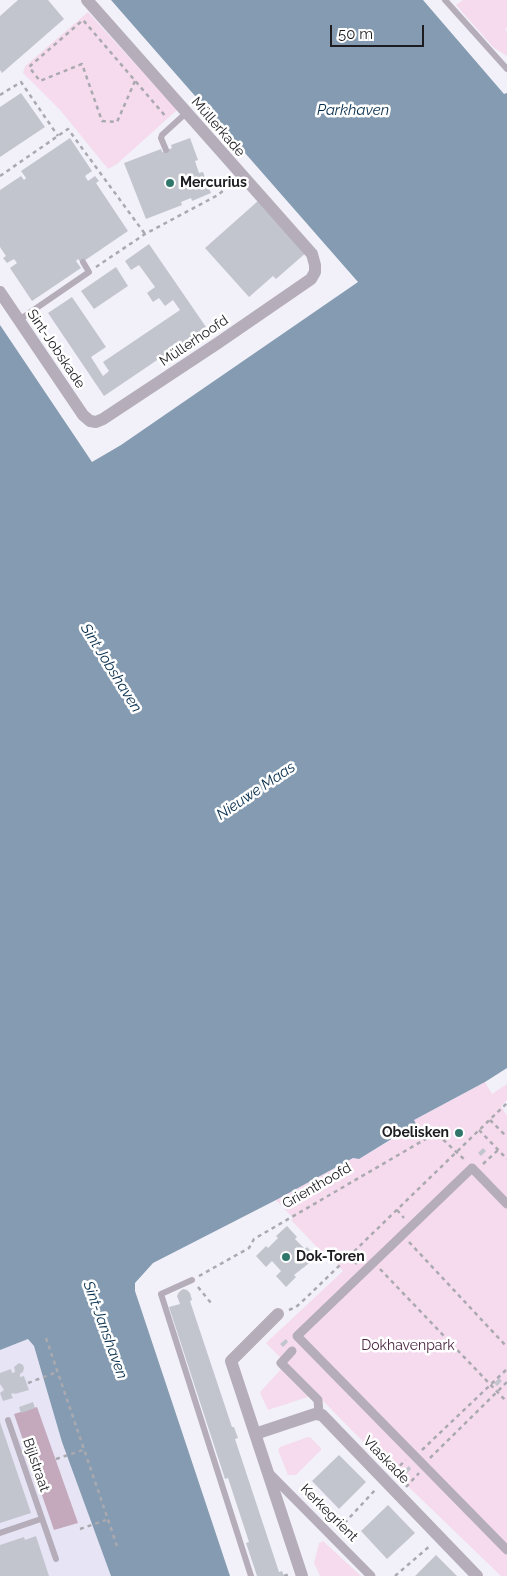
<!DOCTYPE html>
<meta charset="utf-8">
<style>
body{margin:0}
#map{position:relative;width:507px;height:1576px;overflow:hidden;background:#f2f1fa;font-family:Raleway,sans-serif}
canvas{display:block}
.scale{position:absolute;left:330px;top:25px;width:94px;height:22px;box-sizing:border-box;border:2px solid #1d1c20;border-top:0;padding-left:6px;font-size:15px;line-height:18px;white-space:nowrap;color:#1d1c20;-webkit-text-stroke:4px #fff;paint-order:stroke}
</style>
<div id="map">
<canvas width="507" height="1576"></canvas>
<div class="scale">50 m</div>
</div>
<script>
const ctx = document.querySelector('canvas').getContext('2d');
ctx.lineJoin = 'round';
function paint(path, color) { ctx.fillStyle = color; ctx.fill(path, 'evenodd'); }
const shape = rows => new Path2D(rows.map(r => 'M' + r).join(''));
function stroke(path, color, width, dash) { ctx.strokeStyle = color; ctx.lineWidth = width; ctx.lineCap = dash ? 'butt' : 'round'; ctx.setLineDash(dash || []); ctx.stroke(path); }
function drawText(font, color, halo, rows, align = 'center') {
  ctx.font = font + ' Raleway,sans-serif'; ctx.lineWidth = 5; ctx.setLineDash([]); ctx.textBaseline = 'middle'; ctx.strokeStyle = halo; ctx.fillStyle = color; for (const [text, x, y, turn = 0] of rows) {
    ctx.save(); ctx.translate(x, y); ctx.rotate((+turn || 0) * Math.PI / 180); ctx.textAlign = isNaN(turn) ? turn : align; if (halo) ctx.strokeText(text, 0, 0); ctx.fillText(text, 0, 0); ctx.restore();
  }
}
paint(shape([
 [57,1296,138,1576,0,1576,0,1324]
]), '#e7e5f5');
paint(shape([
 [463,0,507,0,507,27,505,29,507,32,507,56,494,48,456,5],
 [88,12,177,110,117,164,108,169,61,111,23,73,25,66],
 [485,1082,492,1094,507,1084,507,1100,501,1106,507,1116,507,1576,501,1576,389,1468,266,1343,343,1271,336,1263,332,1263,291,1220,293,1218,276,1200,353,1158,359,1159,416,1125,414,1120],
 [282,1368,309,1395,308,1397,268,1410,260,1393,261,1391],
 [308,1437,311,1438,321,1448,321,1450,296,1475,288,1475,278,1450,280,1447],
 [323,1541,361,1576,320,1576,314,1563,319,1543]
]), '#f5dbed');
paint(shape([
 [37,1407,78,1523,54,1530,14,1414]
]), '#c4a8bc');
paint(shape([
 [111,0,423,0,504,94,507,93,507,1068,485,1082,414,1120,416,1124,359,1159,353,1158,276,1200,153,1263,135,1283,135,1291,230,1576,111,1576,62,1442,34,1346,28,1339,0,1350,0,325,92,462,121,445,358,282]
]), '#849bb1');
paint(shape([
 [18,0,48,0,64,19,2,73,0,70,0,16],
 [21,93,45,127,0,157,0,107],
 [70,138,92,171,85,176,88,181,95,176,99,181,96,183,128,231,81,263,78,259,76,261,81,268,32,301,10,268,17,263,14,259,7,263,3,258,6,256,0,247,0,190,21,176,24,180,26,178,21,171],
 [190,138,198,160,195,161,199,173,203,172,211,193,192,201,191,198,181,202,182,205,146,219,124,163,161,149,162,152,172,148,171,145],
 [258,201,308,251,276,279,273,276,249,297,205,248],
 [149,244,206,327,104,396,48,313,72,297,106,347,91,357,103,376,109,371,103,362,180,310,173,300,165,306,159,298,153,302,147,293,155,287,139,265,131,270,125,261],
 [116,267,128,286,94,309,81,291],
 [483,1148,486,1151,481,1156,478,1153],
 [287,1226,297,1237,295,1239,305,1249,307,1247,317,1257,294,1275,296,1277,286,1287,276,1276,281,1271,272,1261,266,1267,256,1256,266,1246,268,1248,278,1238,276,1236],
 [183,1289,187,1290,190,1293,192,1300,190,1301,232,1427,234,1427,238,1438,235,1439,279,1572,282,1571,284,1576,257,1576,246,1543,249,1542,228,1478,225,1479,169,1307,180,1304,177,1296,179,1292],
 [286,1339,288,1342,283,1347,280,1344],
 [19,1363,23,1365,24,1368,23,1372,20,1374,20,1377,24,1376,29,1390,15,1394,14,1393,11,1394,13,1398,3,1401,0,1393,4,1390,0,1384,0,1373,11,1369,12,1373,15,1372,14,1367],
 [499,1378,502,1381,497,1386,494,1383],
 [33,1402,35,1408,21,1413,19,1407],
 [0,1422,31,1513,0,1523],
 [339,1455,366,1482,339,1509,312,1481],
 [409,1466,411,1469,406,1474,403,1471],
 [388,1505,415,1533,387,1559,361,1531],
 [36,1536,49,1576,0,1576,0,1545,24,1537,25,1540],
 [436,1555,457,1576,415,1576]
]), '#c2c5ce');
stroke(shape([
 [135,81,117,122,102,121,82,64,40,81,29,67,83,20,167,118],
 [0,95,21,82,58,136],
 [0,176,68,129,145,234],
 [96,267,145,234,218,195,233,182],
 [490,1120,507,1137],
 [479,1130,507,1159],
 [483,1164,498,1150],
 [397,1210,404,1218],
 [409,1242,507,1347],
 [349,1256,357,1264],
 [380,1269,507,1402],
 [199,1276,249,1248,254,1239,436,1133,466,1161],
 [198,1287,211,1303],
 [289,1310,296,1307,307,1297,507,1103],
 [46,1338,117,1546],
 [28,1383,57,1372],
 [422,1450,507,1369],
 [430,1458,507,1382],
 [56,1459,83,1450],
 [394,1471,406,1460],
 [406,1487,419,1473],
 [80,1529,106,1520],
 [339,1529,376,1489],
 [284,1576,290,1574],
 [395,1576,431,1545]
]), '#aaa9b0', 2.5, [4, 4]);
stroke(shape([
 [445,0,507,69],
 [166,150,161,138,162,135,186,113],
 [19,320,89,272,83,262],
 [192,1280,161,1294,251,1576],
 [8,1420,56,1559],
 [0,1533,41,1519]
]), '#b5adb9', 6);
stroke(shape([
 [507,1204,472,1168,297,1336,507,1550],
 [292,1351,281,1363,318,1400,319,1414],
 [270,1474,371,1576]
]), '#b5adb9', 9);
stroke(shape([
 [0,292,83,415,90,421,96,422,103,419,218,343,311,279,315,272,315,265,312,254,87,0],
 [278,1314,231,1361,302,1576],
 [255,1434,315,1414,322,1415,477,1576]
]), '#b5adb9', 12);
for (const [x, y, r, color] of [
 [170,183,5,"#31766b"],
 [459,1133,5,"#31766b"],
 [286,1257,5,"#31766b"]
]) { const dot = new Path2D(); dot.arc(x, y, r, 0, 2 * Math.PI); ctx.fillStyle = color; ctx.fill(dot); stroke(dot, '#fff', 2); }
drawText('14px', '#1d1c20', '#fff', [
 ["Müllerkade",218,127,49],
 ["Müllerhoofd",194,341,-34],
 ["Sint-Jobskade",56,349,56],
 ["Grienthoofd",317,1186,-30],
 ["Vlaskade",386,1460,46],
 ["Bijlstraat",36,1465,71],
 ["Kerkegrient",329,1513,45]
]);
drawText('bold 14px', '#1d1c20', '#fff', [
 ["Mercurius",180,183],
 ["Obelisken",449,1133,"right"],
 ["Dok-Toren",296,1257]
], 'left');
drawText('14px', '#4a2441', '#fff', [
 ["Dokhavenpark",408,1346]
]);
drawText('italic 15px', '#052d4c', '#fff', [
 ["Parkhaven",353,110],
 ["Sint Jobshaven",111,668,58],
 ["Nieuwe Maas",256,791,-34],
 ["Sint-Janshaven",105,1330,70]
]);
</script>
